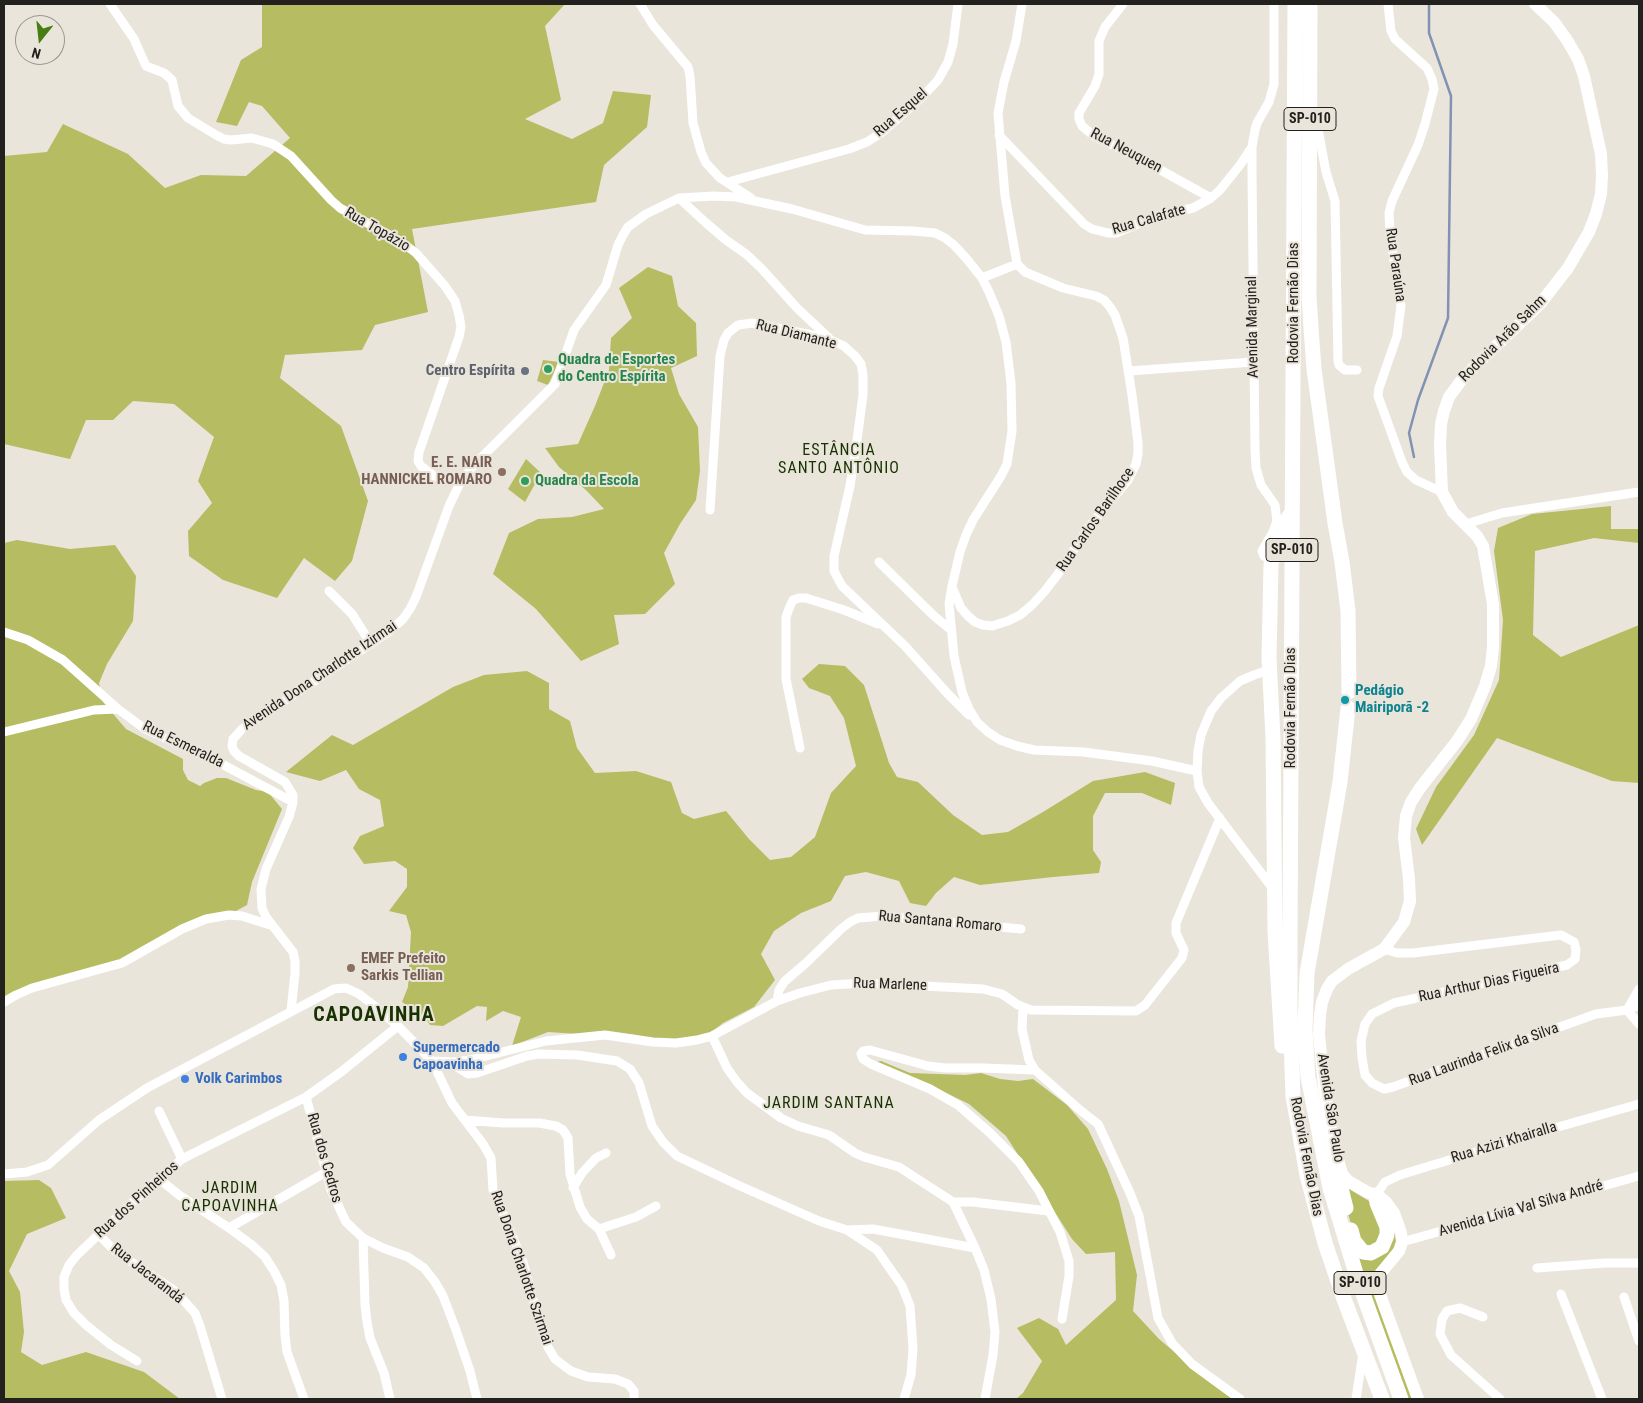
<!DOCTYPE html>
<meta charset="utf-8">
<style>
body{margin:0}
#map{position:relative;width:1643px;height:1403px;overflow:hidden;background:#eae5db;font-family:"Roboto Condensed",sans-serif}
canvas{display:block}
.frame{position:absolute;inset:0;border:5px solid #23211d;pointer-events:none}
.north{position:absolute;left:15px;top:15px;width:50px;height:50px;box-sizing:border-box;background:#eae5db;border:1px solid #9a978f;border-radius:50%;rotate:196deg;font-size:14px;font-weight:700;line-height:20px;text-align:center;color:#23211d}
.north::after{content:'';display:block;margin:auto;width:18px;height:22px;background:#477e14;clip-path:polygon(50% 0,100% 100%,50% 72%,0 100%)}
</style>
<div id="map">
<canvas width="1643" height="1403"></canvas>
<div class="frame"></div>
<div class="north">N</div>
</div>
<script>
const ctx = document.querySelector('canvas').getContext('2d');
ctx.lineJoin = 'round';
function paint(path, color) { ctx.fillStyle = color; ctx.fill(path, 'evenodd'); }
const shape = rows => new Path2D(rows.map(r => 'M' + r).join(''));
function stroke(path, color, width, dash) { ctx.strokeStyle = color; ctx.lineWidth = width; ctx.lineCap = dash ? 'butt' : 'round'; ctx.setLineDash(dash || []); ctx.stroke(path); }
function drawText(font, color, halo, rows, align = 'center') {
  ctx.font = font + ' "Roboto Condensed",sans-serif'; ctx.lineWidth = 4; ctx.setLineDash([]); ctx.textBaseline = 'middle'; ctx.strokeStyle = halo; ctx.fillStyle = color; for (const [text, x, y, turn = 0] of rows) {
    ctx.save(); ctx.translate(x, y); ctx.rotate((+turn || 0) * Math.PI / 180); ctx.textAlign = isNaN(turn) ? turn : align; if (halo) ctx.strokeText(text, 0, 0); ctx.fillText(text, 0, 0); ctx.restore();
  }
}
paint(shape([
 [262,4,565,4,545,26,561,100,525,119,572,139,603,123,613,91,651,95,647,127,604,165,596,202,412,229,428,312,375,325,362,350,285,355,280,378,341,426,368,501,352,561,335,581,304,558,277,598,223,580,189,556,188,531,212,503,198,481,214,437,174,404,133,401,113,420,86,420,70,459,4,444,4,156,47,152,63,124,128,154,165,188,201,175,246,176,290,138,262,106,249,102,237,126,216,122,241,60,262,47],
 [648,267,672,276,678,306,696,323,697,356,671,368,679,394,698,427,700,471,696,500,680,524,664,553,675,584,645,614,614,615,619,644,581,661,536,609,493,574,509,533,538,519,572,517,604,509,587,491,559,467,545,448,578,444,595,406,609,370,611,338,632,318,619,288],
 [543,360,559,362,548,385,537,381],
 [526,459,541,473,525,502,508,489],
 [1611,506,1611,529,1639,529,1639,543,1594,538,1535,551,1533,635,1561,657,1639,625,1639,783,1612,781,1497,738,1422,845,1416,829,1436,787,1474,735,1499,680,1503,620,1494,551,1498,528,1532,514],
 [17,540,70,549,115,545,136,576,133,621,107,664,99,683,103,702,126,729,183,759,183,770,188,780,200,786,204,783,217,778,226,778,256,790,268,792,282,809,252,882,247,905,236,911,204,919,120,963,4,999,4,543],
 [819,664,845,666,864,685,889,763,897,777,918,782,953,815,982,835,1008,832,1043,812,1093,781,1145,772,1175,783,1171,805,1142,793,1105,793,1093,816,1093,850,1101,862,1099,873,1053,877,980,885,954,877,936,893,926,906,910,903,899,881,866,872,845,876,831,901,801,913,774,931,761,954,775,980,754,1007,723,1023,709,1034,670,1041,655,1041,636,1035,602,1031,578,1034,548,1032,512,1046,521,1017,503,1011,486,1021,487,1007,477,1006,443,1026,430,1025,424,1016,402,1002,408,987,411,932,406,915,389,911,407,887,407,869,395,861,364,864,353,848,360,836,384,826,380,800,359,789,346,770,320,781,286,772,332,735,353,745,453,687,484,675,527,671,549,683,549,709,570,721,577,748,595,773,636,771,671,782,682,813,694,819,726,811,749,839,770,860,791,857,815,837,831,793,856,766,844,718,830,696,809,688,802,679],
 [881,1061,910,1073,965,1075,981,1073,1000,1079,1018,1081,1033,1079,1067,1105,1088,1129,1107,1169,1119,1201,1137,1275,1133,1311,1159,1339,1212,1384,1233,1399,1016,1399,1023,1393,1042,1361,1017,1328,1039,1318,1058,1329,1066,1345,1116,1300,1115,1252,1086,1254,1072,1239,1006,1136,969,1104,936,1088,876,1062],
 [39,1180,51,1188,66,1218,27,1234,9,1271,20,1292,24,1332,21,1352,42,1365,86,1352,144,1372,180,1399,4,1399,4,1181],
 [1344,1186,1369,1201,1384,1235,1369,1249,1356,1239,1347,1211],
 [1396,1232,1396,1245,1377,1271,1413,1399,1407,1399,1356,1255]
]), '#b5bc62');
stroke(shape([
 [1414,457,1409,433,1418,400,1448,318,1451,96,1429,33,1429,4]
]), '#8292b2', 2.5);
stroke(shape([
 [110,4,134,39,146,66,164,73,172,80,178,106,188,118,216,135,224,139,231,140,252,138,273,144,291,156,331,200,340,208,400,241,416,253,445,286,455,301,459,315,461,327,459,337,419,452,418,461,421,466,434,476,443,479,462,479],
 [640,4,653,25,688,67,690,76,693,123,701,152,706,163,720,178,751,198],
 [1123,4,1105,27,1099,41,1099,74,1095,86,1079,113,1079,119,1082,126,1094,136,1137,157,1211,198],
 [1388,4,1391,31,1395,39,1427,68,1432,79,1434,89,1425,124,1418,145,1392,201,1389,213,1390,235,1401,306,1397,336,1379,388,1378,396,1402,462,1407,472,1416,480,1442,492],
 [1315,113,1326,172,1335,201,1338,361,1339,365,1345,370,1357,370],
 [999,135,1084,224,1092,229,1108,233,1116,233,1160,215,1193,208,1211,198,1220,190,1240,165,1252,147],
 [728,182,849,149,867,142,881,133,922,97,938,80,948,62,953,44,958,4],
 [679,198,705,222,726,240,746,254,761,268,797,308,829,338],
 [982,278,1017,264],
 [1129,371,1253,362],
 [710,510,720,356,724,340,728,333,738,325,752,323,812,335,831,340,844,346,855,356,861,364,863,375,863,395,856,448,850,486,834,556,834,571,842,586,905,646,947,693,969,715],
 [1466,524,1502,513,1639,492],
 [1272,560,1264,556,1262,551,1273,532,1277,521,1275,505,1261,485,1256,468,1255,449,1252,172,1252,147,1255,130,1257,123,1269,102,1274,84,1274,4],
 [879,562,934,616,950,629],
 [952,587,961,608,968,616,975,622,983,625,992,626,1008,621,1020,615,1032,605,1044,592,1058,574,1088,528,1128,480,1136,464,1138,454,1138,443,1132,395,1123,338,1115,315,1110,307,1104,300,1096,296,1063,288,1025,272,1017,264,1016,258,1005,196,998,113,1004,82,1016,41,1022,4],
 [329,591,352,614,371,644],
 [4,632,28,640,63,660,118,709,145,729,218,762,293,802],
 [1269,670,1254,675,1240,681,1221,698,1211,711,1201,735,1198,751,1197,771,1199,787,1208,803,1274,890],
 [4,732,94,710,118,709],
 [800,748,786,679,786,617,790,606,793,600,799,598,806,598,844,610,878,624],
 [1384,949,1397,953,1413,953,1561,935,1574,942,1576,950,1575,959,1567,965,1394,1003,1372,1014,1365,1024,1361,1041,1362,1058,1365,1075,1372,1083,1384,1089,1393,1087,1596,1014,1627,1010,1639,1005],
 [1639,989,1627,1010,1639,1024],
 [777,1001,779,990,785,981,806,963,841,929,850,922,858,918,883,916,1021,929],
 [4,1002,16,995,32,988,122,963,182,929,206,919,229,915,242,916,270,925],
 [1023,1008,1022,1029,1029,1060,1035,1070,1080,1110,1098,1124,1130,1193,1139,1216,1158,1318,1172,1343,1192,1364,1240,1399],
 [291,1011,295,973,295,961,293,952,266,917,262,908,261,889,266,869,289,817,293,802,293,795,285,782,239,756,234,751,232,746,233,739,242,729,390,631,403,619,410,609,416,597,449,506,462,479,479,460,555,384,574,330,606,285,618,245,623,235,628,227,646,214,679,198,714,196,736,197,792,209,865,230,913,231,935,233,945,238,954,245,966,258,982,278,989,292,999,316,1006,342,1011,383,1012,431,1007,464,1001,476,973,520,966,535,960,552,952,586,949,604,954,656,962,692,969,709,977,722,988,732,1000,740,1017,746,1034,750,1083,752,1152,761,1197,771],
 [712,1036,727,1068,737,1082,747,1093,781,1118,798,1126,829,1135,855,1153,864,1157,899,1167,953,1202,975,1248,984,1270,991,1299,995,1332,993,1355,985,1399],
 [432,1061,453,1062,470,1060,546,1041,605,1035,653,1042,676,1043,697,1040,712,1036,777,1001,800,993,831,985,864,983,983,989,1002,994,1018,1005,1031,1010,1136,1011,1145,1005,1182,958,1184,950,1176,933,1176,923,1220,818],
 [453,1062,457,1067,468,1074,477,1073,527,1056,539,1054,577,1055,617,1061,630,1069,639,1083,652,1126,663,1142,677,1156,740,1186,819,1221,847,1230,877,1250,902,1286,910,1306,913,1349,911,1375,904,1399],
 [1035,1070,983,1068,945,1068,928,1066,870,1050,863,1051,861,1054,863,1059,871,1064,930,1089,958,1105,989,1132,1019,1162,1039,1191,1060,1232,1069,1261,1069,1276,1062,1319],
 [306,1097,331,1190,346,1222,363,1238,383,1248,408,1257,424,1268,435,1282,443,1296,456,1330,470,1371,477,1399],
 [159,1111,182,1159],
 [465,1120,503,1123,539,1123,556,1126,563,1130,568,1138,570,1174,580,1207,587,1219,599,1229,611,1255],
 [4,1174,27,1172,48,1165,99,1120,147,1088,334,989,346,988,359,994,372,1004,398,1026,432,1061,452,1103,483,1144,491,1158,493,1190,523,1262,538,1319,545,1342,555,1359,571,1371,588,1377,615,1379,628,1384,634,1391,634,1399],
 [158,1178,179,1195,229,1228,252,1245,265,1257,274,1271,281,1285,284,1301,285,1336,287,1352,304,1399],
 [573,1188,582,1173,596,1158,606,1153],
 [1376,1195,1385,1182,1400,1175,1551,1129,1639,1104],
 [953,1202,973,1202,1048,1211],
 [229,1228,326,1172],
 [599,1229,636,1217,656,1206],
 [847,1230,873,1229,975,1248],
 [99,1235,115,1251,175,1291,195,1313,200,1326,222,1399],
 [363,1238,365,1305,367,1322,370,1338,384,1373,390,1399],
 [1402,1242,1639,1176],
 [1537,1268,1605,1263,1639,1263],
 [1561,1294,1602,1399],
 [1624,1297,1639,1341],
 [1483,1317,1460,1308,1447,1311,1442,1319,1440,1334,1451,1355,1500,1399],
 [137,1361,111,1345,86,1325,74,1313,66,1300,64,1289,64,1277,69,1265,77,1255,139,1196,182,1159,306,1097,341,1072,398,1026],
 [1356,1399,1363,1353]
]), '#fff', 9);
stroke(shape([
 [1418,1399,1378,1289,1378,1279,1380,1274,1399,1251,1402,1242,1401,1233,1394,1213,1386,1202,1379,1196,1367,1192,1348,1181,1342,1174,1333,1141,1324,1087,1319,1034,1320,1015,1322,1002,1327,989,1332,981,1348,969,1384,949,1404,922,1410,901,1409,879,1404,838,1406,816,1411,802,1420,788,1457,741,1471,719,1485,686,1491,666,1493,647,1493,604,1483,546,1477,536,1453,512,1442,492,1440,445,1441,424,1444,411,1449,397,1460,382,1473,368,1540,304,1568,268,1589,232,1596,214,1601,194,1602,176,1601,154,1584,76,1578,59,1567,40,1554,22,1535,4]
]), '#fff', 12);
stroke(shape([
 [1295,4,1290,940,1290,1010,1293,1096,1307,1175,1325,1243,1344,1299,1382,1399],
 [1310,4,1309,296,1311,328,1314,369,1335,523,1342,562,1348,611,1349,692],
 [1348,708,1340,782,1307,973,1305,1030,1308,1077,1330,1188,1358,1280,1401,1399],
 [1282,1046,1275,931,1273,738,1269,658,1271,565,1273,550,1279,532,1292,512],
 [1334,1160,1346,1208],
 [1351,1230,1354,1241,1363,1252,1371,1253,1382,1247,1387,1235,1387,1227,1377,1203,1376,1195]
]), '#fff', 15);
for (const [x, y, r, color] of [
 [548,369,5,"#2e9e5b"],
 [525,371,5,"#6b7280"],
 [502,472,5,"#8d6e63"],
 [525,481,5,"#2e9e5b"],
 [1345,700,5,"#0f9aa8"],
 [351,968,5,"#8d6e63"],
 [403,1057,5,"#3f7fe0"],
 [185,1079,5,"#3f7fe0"]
]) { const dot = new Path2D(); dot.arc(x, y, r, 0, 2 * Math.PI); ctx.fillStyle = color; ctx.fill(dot); stroke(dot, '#eae5db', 2); }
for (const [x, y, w] of [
 [1310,119,52],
 [1292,550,52],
 [1360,1283,52]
]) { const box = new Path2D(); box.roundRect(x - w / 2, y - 11.5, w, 23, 4); ctx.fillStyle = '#eae5db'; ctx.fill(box); stroke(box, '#23211d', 1); }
drawText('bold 14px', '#23211d', null, [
 ["SP-010",1310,119],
 ["SP-010",1292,550],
 ["SP-010",1360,1283]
]);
drawText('15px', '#23211d', '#eae5db', [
 ["Rua Esquel",901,113,-41],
 ["Rua Neuquen",1126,151,28],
 ["Rua Calafate",1149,220,-16],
 ["Rua Topázio",377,230,30],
 ["Rua Paraúna",1395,265,82],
 ["Rodovia Fernão Dias",1294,303,-90],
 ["Avenida Marginal",1253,327,-91],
 ["Rua Diamante",796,335,14],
 ["Rodovia Arão Sahm",1503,339,-45],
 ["Rua Carlos Barilhoce",1096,520,-55],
 ["Avenida Dona Charlotte Izirmai",320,676,-34],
 ["Rodovia Fernão Dias",1291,708,-90],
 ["Rua Esmeralda",183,745,26],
 ["Rua Santana Romaro",940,922,5],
 ["Rua Arthur Dias Figueira",1489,983,-12],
 ["Rua Marlene",890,985,2],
 ["Rua Laurinda Felix da Silva",1484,1055,-20],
 ["Avenida São Paulo",1330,1108,81],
 ["Rua Azizi Khairalla",1504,1143,-17],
 ["Rodovia Fernão Dias",1306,1157,79],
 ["Rua dos Cedros",324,1158,74],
 ["Rua dos Pinheiros",137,1200,-42],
 ["Avenida Lívia Val Silva André",1521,1209,-16],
 ["Rua Dona Charlotte Szirmai",521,1268,71],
 ["Rua Jacarandá",147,1274,38]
]);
drawText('bold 15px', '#27864d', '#eae5db', [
 ["Quadra de Esportes",558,360],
 ["do Centro Espírita",558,377],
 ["Quadra da Escola",535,481]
], 'left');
drawText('bold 15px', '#5b616d', '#eae5db', [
 ["Centro Espírita",515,371]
], 'right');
drawText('bold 15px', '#785e54', '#eae5db', [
 ["E. E. NAIR",492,463],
 ["HANNICKEL ROMARO",492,480],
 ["EMEF Prefeito",361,959,"left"],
 ["Sarkis Tellian",361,976,"left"]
], 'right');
drawText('bold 15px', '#0d838f', '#eae5db', [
 ["Pedágio",1355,691],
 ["Mairiporã -2",1355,708]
], 'left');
drawText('bold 15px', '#366cbe', '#eae5db', [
 ["Supermercado",413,1048],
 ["Capoavinha",413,1065],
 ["Volk Carimbos",195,1079]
], 'left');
ctx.letterSpacing = '1px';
drawText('16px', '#173100', '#eae5db', [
 ["ESTÂNCIA",839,451],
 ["SANTO ANTÔNIO",839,469],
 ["JARDIM SANTANA",829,1104],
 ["JARDIM",230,1189],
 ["CAPOAVINHA",230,1207]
]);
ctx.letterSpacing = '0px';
ctx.letterSpacing = '1px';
drawText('bold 20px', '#173100', '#eae5db', [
 ["CAPOAVINHA",374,1016]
]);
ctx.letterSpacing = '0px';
</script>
